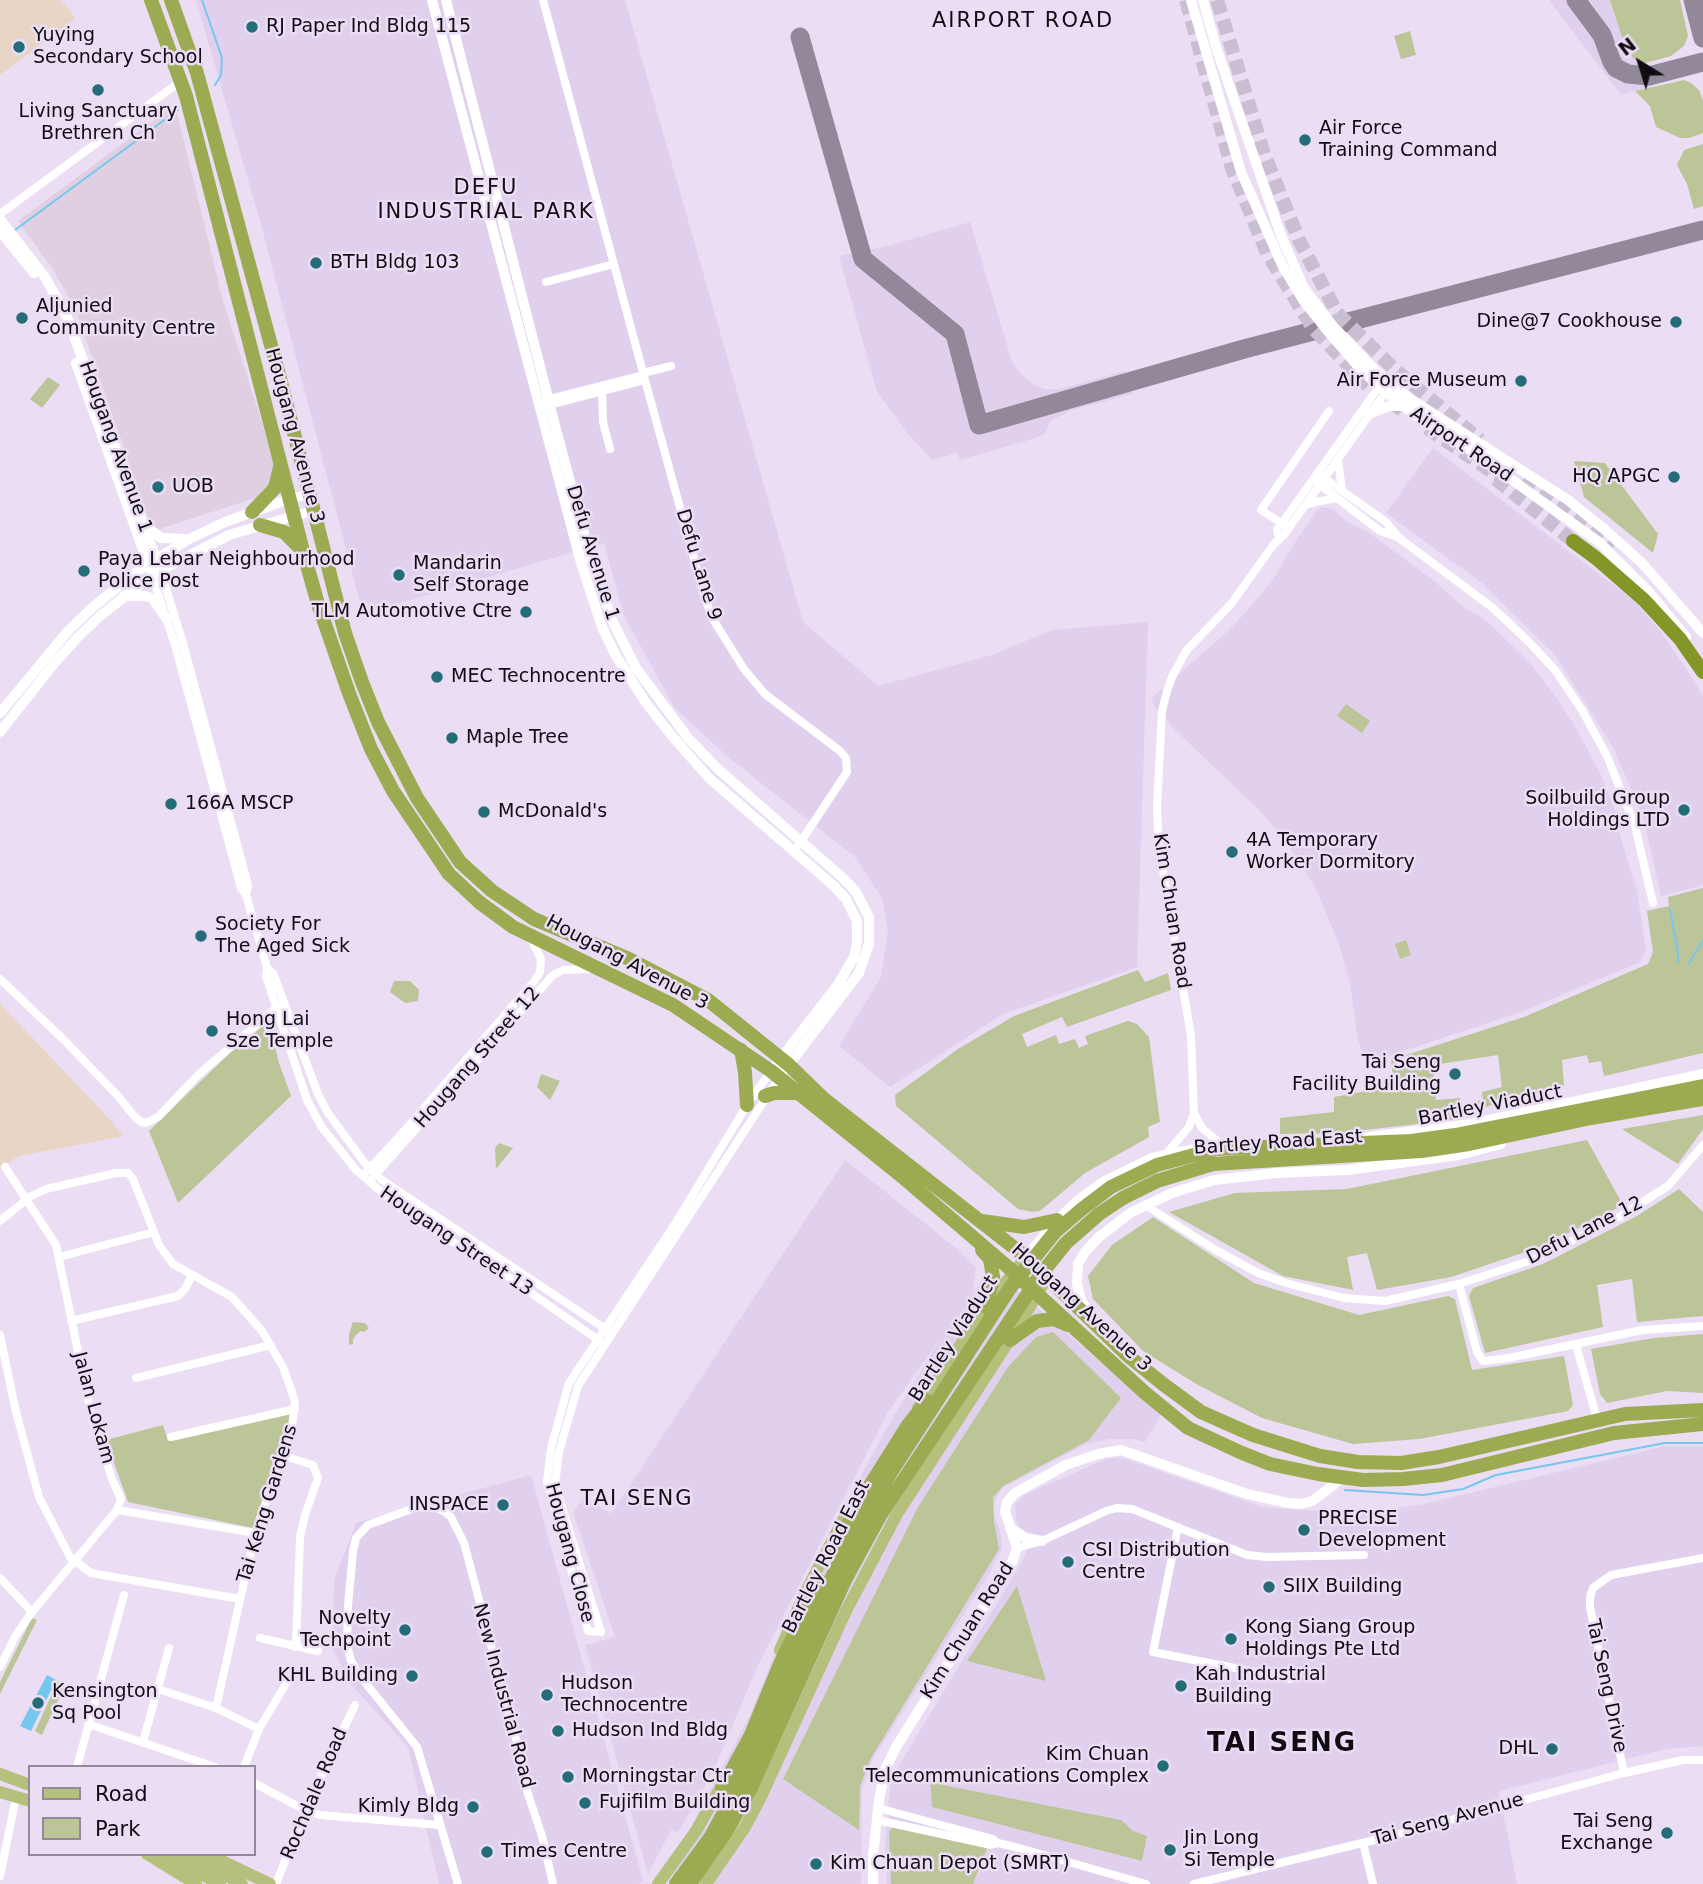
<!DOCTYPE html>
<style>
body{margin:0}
#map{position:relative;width:1703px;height:1884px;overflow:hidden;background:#eaddf4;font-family:"DejaVu Sans",sans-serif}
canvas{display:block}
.legend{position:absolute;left:28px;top:1765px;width:228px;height:91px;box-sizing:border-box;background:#eaddf4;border:2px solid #93899a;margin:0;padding:9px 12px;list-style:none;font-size:21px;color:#110c14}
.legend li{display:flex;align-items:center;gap:14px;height:35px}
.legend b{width:35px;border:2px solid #93899a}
.north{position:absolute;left:1605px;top:28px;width:70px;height:70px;-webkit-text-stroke:5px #eaddf4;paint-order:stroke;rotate:322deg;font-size:19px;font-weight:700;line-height:28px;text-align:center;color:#110c14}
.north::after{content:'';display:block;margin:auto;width:24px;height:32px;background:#110c14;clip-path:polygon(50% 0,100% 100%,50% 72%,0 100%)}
</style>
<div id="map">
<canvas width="1703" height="1884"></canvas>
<ul class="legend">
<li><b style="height:9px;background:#b5c07d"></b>Road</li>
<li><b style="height:19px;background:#bbc597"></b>Park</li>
</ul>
<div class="north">N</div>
</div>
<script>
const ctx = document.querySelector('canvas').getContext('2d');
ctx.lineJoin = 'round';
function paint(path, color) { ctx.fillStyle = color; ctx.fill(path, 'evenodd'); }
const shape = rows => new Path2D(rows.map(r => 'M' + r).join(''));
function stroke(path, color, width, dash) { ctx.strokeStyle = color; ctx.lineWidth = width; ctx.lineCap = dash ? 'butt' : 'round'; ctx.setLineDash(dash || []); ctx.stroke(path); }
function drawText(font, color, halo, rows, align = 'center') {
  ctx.font = font + ' "DejaVu Sans",sans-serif'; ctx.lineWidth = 5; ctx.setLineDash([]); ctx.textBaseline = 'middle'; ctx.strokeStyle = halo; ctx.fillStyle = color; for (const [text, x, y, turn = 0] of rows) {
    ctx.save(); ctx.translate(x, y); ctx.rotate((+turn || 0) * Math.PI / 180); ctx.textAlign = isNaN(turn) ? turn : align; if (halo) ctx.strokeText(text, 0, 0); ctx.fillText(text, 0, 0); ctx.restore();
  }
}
paint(shape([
 [175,105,223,301,283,489,153,531,75,308,52,268,18,221]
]), '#dfcfe0');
paint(shape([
 [196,0,625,0,803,622,878,686,992,655,1052,630,1148,622,1137,967,1003,1014,890,1087,839,1046,881,977,888,932,882,898,855,857,729,758,674,707,624,616,604,543,363,614,262,228],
 [1549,0,1610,0,1622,40,1640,62,1645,63,1652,86,1621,95],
 [970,222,1012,362,1020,373,1031,383,1044,389,1060,389,1125,371,1132,394,1072,410,1058,417,1050,422,1044,434,1036,438,960,460,957,453,932,460,908,434,877,392,839,256,888,246],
 [1433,448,1633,600,1661,632,1695,682,1703,696,1703,885,1661,896,1643,817,1613,747,1555,655,1482,583,1386,513],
 [1322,507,1332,509,1350,523,1368,532,1434,581,1465,608,1487,621,1528,661,1554,694,1576,728,1601,775,1615,810,1620,835,1637,891,1646,950,1640,962,1521,1012,1388,1056,1378,1058,1369,1056,1361,1049,1358,1040,1350,983,1339,944,1315,887,1300,862,1279,833,1258,809,1173,728,1153,705,1152,698,1229,630,1244,614,1272,581,1296,541,1317,510],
 [845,1160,956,1248,976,1268,973,1291,970,1296,993,1269,1161,1415,1145,1442,1134,1439,1110,1439,1088,1443,1002,1488,996,1498,993,1512,1001,1534,1002,1548,990,1572,873,1759,862,1788,861,1884,672,1884,664,1878,750,1715,803,1583,888,1426,942,1336,888,1412,758,1665,715,1767,678,1833,671,1830,648,1874,585,1645,615,1637,573,1512,584,1497,611,1514],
 [1665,1446,1703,1446,1703,1746,1666,1749,1499,1791,1517,1884,887,1884,885,1843,890,1786,900,1764,1024,1558,1028,1547,1016,1520,1015,1504,1024,1495,1108,1458,1126,1459,1262,1507,1357,1514,1424,1504],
 [531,1475,643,1881,639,1884,439,1884,408,1747,347,1680,333,1648,334,1580,356,1523]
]), '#e0d0ee');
paint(shape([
 [0,0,60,0,70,10,75,19,0,75],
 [0,1004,102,1111,124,1136,19,1156,0,1168]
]), '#e9d5c6');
paint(shape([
 [1610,0,1680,0,1688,36,1684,46,1671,56,1645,63,1636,60,1626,50],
 [1410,31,1416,55,1401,59,1394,36],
 [1684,80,1691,83,1699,90,1703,101,1703,133,1689,138,1680,138,1656,127,1650,106,1635,91],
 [1703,144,1703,206,1694,209,1687,184,1677,165,1684,150],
 [48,377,60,385,42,408,30,399],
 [1574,461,1605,463,1658,534,1653,553,1584,497],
 [1346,704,1370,721,1362,733,1337,716],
 [1703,888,1703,1053,1604,1076,1601,1061,1589,1063,1587,1055,1562,1060,1564,1085,1475,1110,1474,1102,1483,1100,1482,1092,1502,1087,1498,1055,1433,1065,1436,1100,1460,1098,1462,1119,1338,1133,1280,1134,1280,1118,1334,1112,1334,1097,1394,1086,1391,1060,1524,1017,1648,964,1653,952,1647,911,1669,906,1668,897],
 [1406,940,1411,955,1400,959,1395,944],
 [1138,970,1145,982,1168,973,1171,990,1067,1027,1062,1017,1022,1034,1027,1047,1056,1035,1059,1044,1075,1039,1079,1048,1088,1044,1085,1036,1128,1021,1137,1024,1149,1037,1160,1122,1148,1127,1149,1137,1085,1173,1040,1211,1032,1212,1018,1209,896,1106,895,1095,958,1049,1014,1016],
 [394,981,410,981,419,990,418,1001,405,1003,390,992],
 [262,1027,268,1027,271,1030,279,1063,291,1096,178,1203,149,1131,229,1054],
 [541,1074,560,1081,550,1100,537,1087],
 [1703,1115,1703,1129,1678,1164,1622,1129],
 [1587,1140,1623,1205,1543,1246,1451,1277,1377,1290,1367,1253,1347,1257,1353,1290,1283,1276,1169,1212,1235,1193,1347,1189],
 [499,1143,513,1148,496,1169,495,1148],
 [1679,1189,1703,1212,1703,1316,1637,1322,1632,1279,1597,1285,1603,1327,1485,1353,1469,1296,1473,1288,1543,1264,1637,1216],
 [1153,1217,1254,1283,1359,1315,1448,1296,1455,1299,1472,1370,1564,1356,1573,1405,1568,1411,1419,1439,1353,1444,1262,1418,1198,1385,1143,1351,1093,1299,1088,1276,1112,1245],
 [353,1322,365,1323,369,1328,364,1332,361,1331,357,1334,353,1339,353,1344,349,1345,349,1334],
 [1053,1332,1121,1398,1089,1440,1003,1486,993,1497,994,1522,999,1549,871,1758,860,1786,859,1830,783,1779,918,1507,1008,1367,1036,1337],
 [1703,1334,1703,1393,1667,1391,1607,1403,1600,1394,1591,1349,1654,1338],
 [291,1412,288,1434,253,1528,128,1502,106,1440,163,1425,168,1440],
 [1017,1586,1046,1681,967,1661],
 [32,1618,37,1620,0,1694,0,1682],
 [58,1681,65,1685,42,1735,35,1731],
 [930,1773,939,1773,943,1785,1121,1820,1133,1831,1147,1836,1142,1861,932,1807],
 [901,1824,987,1848,973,1884,891,1884,889,1832,892,1827]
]), '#bbc597');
paint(shape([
 [47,1675,56,1680,31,1731,20,1726]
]), '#74c8ed');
stroke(shape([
 [202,0,222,58,221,75,215,85],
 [15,230,178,110],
 [1670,909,1678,953,1678,962],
 [1688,965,1703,940],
 [1345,1490,1423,1495,1463,1489,1496,1475,1665,1443,1703,1443]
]), '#74c8ed', 2);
stroke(shape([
 [1576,0,1602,35,1612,62,1616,68,1628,74,1649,76,1703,62],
 [1693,0,1703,38],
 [800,37,863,259,955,334,979,425,1244,349,1703,230]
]), '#928899', 19);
stroke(shape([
 [1186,0,1232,168,1267,253,1313,328,1370,388,1402,410],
 [1217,0,1264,154,1299,240,1337,313,1394,369,1480,440],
 [1427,428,1506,481],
 [1525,477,1615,545],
 [1496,479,1573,541]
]), '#c9bed2', 14, [14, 7]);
stroke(shape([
 [543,0,645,380,705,599,714,621,744,669,765,694,840,751,846,758,847,772,798,846],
 [0,214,181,81],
 [546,282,614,264],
 [643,373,671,366],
 [602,391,603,422,610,449],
 [546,400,644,375],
 [546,406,645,380],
 [1338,459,1342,490],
 [1317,473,1386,522,1399,538,1493,608,1528,641,1555,670,1582,710,1607,756,1635,826,1653,903],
 [1315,481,1380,531,1397,537],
 [1306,504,1336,498],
 [1286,526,1261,510,1329,411],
 [1279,538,1277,530,1381,384],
 [160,569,183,643,248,885,246,895],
 [152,575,175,645,241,888,246,895,267,968,266,976,307,1100,321,1126,356,1170,398,1206,427,1227,484,1260,601,1342],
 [267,968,273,973,318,1094,328,1113,364,1162,382,1180,607,1330],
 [0,979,65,1041,118,1096,134,1116,141,1122,146,1123,158,1117,198,1075,278,1006],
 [771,1071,747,1105,675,1224,569,1383,551,1448,547,1482,588,1631,601,1632,555,1485,559,1452,578,1386,779,1078],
 [1194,1113,1202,1128,1222,1145],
 [1166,1154,1189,1127,1194,1113,1191,1036,1159,847,1157,808,1162,711,1167,691,1172,677,1186,651,1231,604,1274,544,1284,535,1387,390],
 [367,1171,397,1139,536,979,540,972,541,959,530,937],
 [374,1176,553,975,563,970,591,969],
 [1145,1205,1214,1249,1258,1273,1286,1283,1344,1298,1385,1301,1459,1284,1535,1259,1619,1217,1668,1186,1703,1145],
 [0,1221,31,1196,46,1189,116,1173,128,1173,133,1179,159,1245,173,1264,232,1297,262,1331,283,1367,295,1401,292,1427,255,1533,216,1708],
 [59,1257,154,1232],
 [1459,1284,1477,1352,1483,1361,1509,1358,1642,1330,1703,1326],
 [71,1321,178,1296,185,1289,192,1275],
 [0,1335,16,1412,39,1497,70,1557,91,1573,240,1599],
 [1576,1345,1597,1419,1600,1421],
 [136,1378,271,1345],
 [171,1437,295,1409],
 [284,1456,313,1465,318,1478,305,1515,300,1537,296,1647],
 [117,1510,255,1533],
 [1178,1527,1153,1652,1291,1679],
 [1017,1548,1042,1541,1106,1511,1117,1508,1132,1509,1247,1555,1267,1557,1364,1555],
 [0,1578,32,1612],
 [260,1638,318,1651],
 [0,1667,16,1635,32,1612,117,1510,121,1499,112,1479,91,1414,56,1245,5,1167],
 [158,1689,216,1708,259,1729],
 [88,1724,215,1767],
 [143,1742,169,1648],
 [77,1767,124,1595],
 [244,1767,259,1729,287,1682],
 [1624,1773,1590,1607,1590,1597,1593,1588,1611,1575,1703,1558],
 [254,1783,305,1810,320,1815,439,1825],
 [878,1808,993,1839,998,1843],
 [877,1820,991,1845,998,1843,1019,1848,1146,1884],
 [1363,1843,1373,1884],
 [0,1876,16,1797],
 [276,1884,305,1810,355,1705],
 [458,1884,417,1747,360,1676,351,1661,347,1645,348,1606,353,1551,356,1538,368,1525,417,1507,437,1508,445,1512,451,1517,464,1543,519,1751,527,1791,542,1836,553,1884],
 [1194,1884,1391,1836,1624,1773,1683,1760,1703,1760]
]), '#fff', 8);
stroke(shape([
 [432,0,581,563,602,627,615,654,646,703,672,736,709,778,834,886,846,899,857,921,857,943,854,957,839,983,771,1071],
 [446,0,557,433,591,560,612,620,636,668,688,738,718,769,843,878,856,892,869,917,869,944,859,973,785,1070],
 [1191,0,1241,172,1283,267,1303,300,1325,328,1356,364,1378,386,1415,415,1473,452,1599,542,1649,592,1686,637],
 [1203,0,1217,50,1282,238,1304,288,1333,326,1378,373,1412,400,1568,500,1604,529,1642,563,1703,633],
 [0,219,45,277,67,317,158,564],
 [0,231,34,273],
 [76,363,150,569],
 [1369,414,1389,406,1404,406],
 [147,527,161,538,186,539],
 [124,596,145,596,152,598,166,618],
 [0,713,68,631,93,607,139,570,189,539,225,522,286,500,310,494],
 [0,732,53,665,77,638,100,616,152,575,229,535,315,510],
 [1368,1137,1470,1124,1703,1074],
 [1026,1257,1057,1220,1078,1200,1103,1182,1152,1158,1199,1148],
 [1089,1312,1081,1300,1077,1284,1078,1264,1085,1252,1098,1238,1130,1213,1172,1193,1214,1180,1276,1173,1347,1170,1459,1155,1501,1144],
 [1010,1528,1026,1538,1042,1541],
 [873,1884,873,1856,879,1800,885,1770,896,1747,1012,1562,1017,1548,1005,1511,1007,1502,1015,1493,1066,1465,1098,1454,1121,1450,1247,1494,1288,1503,1301,1504,1312,1501,1335,1484,1339,1477]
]), '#fff', 10);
stroke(shape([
 [918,1408,986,1307,1026,1257],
 [780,1650,804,1595,852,1503],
 [0,1774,30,1785],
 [0,1792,30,1801],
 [147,1854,196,1884],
 [162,1854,220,1884],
 [185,1854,242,1884],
 [207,1854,270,1884],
 [658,1884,696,1831,725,1780],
 [706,1884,745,1827,760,1799,845,1613,897,1514,1016,1330,1048,1276]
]), '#b5c07d', 12);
stroke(shape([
 [151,0,186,96,303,551,318,604,350,696,371,749,393,791,449,874,479,902,513,927,673,1005,771,1071,899,1174,1009,1268,1144,1392,1188,1428,1242,1453,1270,1464,1318,1474,1363,1480,1403,1479,1442,1475,1614,1433,1703,1424],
 [171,0,197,73,281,382,345,633,362,682,378,722,417,798,460,862,492,891,534,919,629,959,708,1000,789,1065,824,1099,1026,1257,1127,1355,1163,1384,1201,1412,1253,1435,1320,1456,1358,1462,1401,1463,1439,1457,1625,1414,1703,1410],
 [252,512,275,488,280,467],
 [260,525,284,532,302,550],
 [741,1050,745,1072,747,1105],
 [765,1096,774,1093,797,1093],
 [982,1221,1024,1227,1057,1220],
 [982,1250,990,1259,993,1277,986,1307],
 [1010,1340,1037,1321,1054,1319,1068,1325],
 [835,1550,859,1503,908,1425,927,1401],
 [722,1788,751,1735,780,1664,820,1581],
 [676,1884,710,1838,741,1781,769,1722,828,1585,845,1551,893,1469,1010,1288,1055,1232,1082,1209,1111,1187,1157,1165,1216,1149,1411,1141,1455,1135,1703,1086],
 [690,1884,726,1832,750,1790,845,1580,881,1514,1041,1274,1066,1243,1099,1214,1123,1198,1157,1181,1213,1164,1422,1151,1469,1144,1591,1118,1703,1099]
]), '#9cab52', 14);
stroke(shape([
 [1573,541,1596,558,1644,600,1680,639,1703,672]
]), '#839627', 14);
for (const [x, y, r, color] of [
 [252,27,7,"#246d78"],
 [19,47,7,"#246d78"],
 [98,90,7,"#246d78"],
 [1305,140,7,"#246d78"],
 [316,263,7,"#246d78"],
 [22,318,7,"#246d78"],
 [1676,322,7,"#246d78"],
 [1521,381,7,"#246d78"],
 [1674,477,7,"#246d78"],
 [158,487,7,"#246d78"],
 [84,571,7,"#246d78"],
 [399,575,7,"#246d78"],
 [526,612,7,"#246d78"],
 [437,677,7,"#246d78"],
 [452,738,7,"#246d78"],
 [171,804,7,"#246d78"],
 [1684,810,7,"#246d78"],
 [484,812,7,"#246d78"],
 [1232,852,7,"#246d78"],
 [201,936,7,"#246d78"],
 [212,1031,7,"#246d78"],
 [1455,1074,7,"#246d78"],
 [503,1505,7,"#246d78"],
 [1304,1530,7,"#246d78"],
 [1068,1562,7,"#246d78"],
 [1269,1587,7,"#246d78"],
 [405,1630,7,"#246d78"],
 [1231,1639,7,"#246d78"],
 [412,1676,7,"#246d78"],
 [1181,1686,7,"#246d78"],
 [547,1695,7,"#246d78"],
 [38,1703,7,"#246d78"],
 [558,1731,7,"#246d78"],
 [1552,1749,7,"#246d78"],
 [1163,1766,7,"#246d78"],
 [568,1777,7,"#246d78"],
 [585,1803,7,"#246d78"],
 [473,1807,7,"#246d78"],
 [1667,1833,7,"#246d78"],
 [1170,1850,7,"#246d78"],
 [487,1852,7,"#246d78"],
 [816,1864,7,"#246d78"]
]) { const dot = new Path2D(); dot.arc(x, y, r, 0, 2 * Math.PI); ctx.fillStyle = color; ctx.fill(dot); stroke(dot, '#eaddf4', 2.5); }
drawText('19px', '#110c14', '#eaddf4', [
 ["RJ Paper Ind Bldg 115",266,27],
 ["Yuying",33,36],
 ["Secondary School",33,58],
 ["Living Sanctuary",98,112,"center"],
 ["Brethren Ch",98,134,"center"],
 ["Air Force",1319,129],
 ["Training Command",1319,151],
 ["BTH Bldg 103",330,263],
 ["Aljunied",36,307],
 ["Community Centre",36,329],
 ["Dine@7 Cookhouse",1662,322,"right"],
 ["Air Force Museum",1507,381,"right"],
 ["HQ APGC",1660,477,"right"],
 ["UOB",172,487],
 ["Paya Lebar Neighbourhood",98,560],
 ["Police Post",98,582],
 ["Mandarin",413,564],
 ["Self Storage",413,586],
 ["TLM Automotive Ctre",512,612,"right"],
 ["MEC Technocentre",451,677],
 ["Maple Tree",466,738],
 ["Soilbuild Group",1670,799,"right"],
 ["Holdings LTD",1670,821,"right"],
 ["166A MSCP",185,804],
 ["McDonald's",498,812],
 ["4A Temporary",1246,841],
 ["Worker Dormitory",1246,863],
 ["Society For",215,925],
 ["The Aged Sick",215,947],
 ["Hong Lai",226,1020],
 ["Sze Temple",226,1042],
 ["Tai Seng",1441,1063,"right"],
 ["Facility Building",1441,1085,"right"],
 ["INSPACE",489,1505,"right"],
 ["PRECISE",1318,1519],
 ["Development",1318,1541],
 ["CSI Distribution",1082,1551],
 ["Centre",1082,1573],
 ["SIIX Building",1283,1587],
 ["Novelty",391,1619,"right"],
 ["Techpoint",391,1641,"right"],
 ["Kong Siang Group",1245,1628],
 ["Holdings Pte Ltd",1245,1650],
 ["Kah Industrial",1195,1675],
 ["Building",1195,1697],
 ["KHL Building",398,1676,"right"],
 ["Hudson",561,1684],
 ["Technocentre",561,1706],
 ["Kensington",52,1692],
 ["Sq Pool",52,1714],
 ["Hudson Ind Bldg",572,1731],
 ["DHL",1538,1749,"right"],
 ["Kim Chuan",1149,1755,"right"],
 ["Telecommunications Complex",1149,1777,"right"],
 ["Morningstar Ctr",582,1777],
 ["Fujifilm Building",599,1803],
 ["Kimly Bldg",459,1807,"right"],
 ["Tai Seng",1653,1822,"right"],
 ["Exchange",1653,1844,"right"],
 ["Jin Long",1184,1839],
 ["Si Temple",1184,1861],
 ["Times Centre",501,1852],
 ["Kim Chuan Depot (SMRT)",830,1864]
], 'left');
drawText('19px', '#110c14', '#eaddf4', [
 ["Hougang Avenue 3",294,436,75],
 ["Airport Road",1461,445,34],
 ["Hougang Avenue 1",115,447,70],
 ["Defu Avenue 1",592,553,73],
 ["Defu Lane 9",698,565,73],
 ["Kim Chuan Road",1171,911,81],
 ["Hougang Avenue 3",627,963,28],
 ["Hougang Street 12",478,1058,-49],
 ["Bartley Viaduct",1490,1106,-11],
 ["Bartley Road East",1278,1143,-4],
 ["Defu Lane 12",1585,1231,-27],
 ["Hougang Street 13",456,1242,34],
 ["Hougang Avenue 3",1081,1308,42],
 ["Bartley Viaduct",954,1339,-57],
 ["Jalan Lokam",93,1408,75],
 ["Tai Keng Gardens",268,1504,-73],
 ["Hougang Close",569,1553,75],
 ["Bartley Road East",827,1557,-63],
 ["Kim Chuan Road",968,1631,-58],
 ["Tai Seng Drive",1606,1686,78],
 ["New Industrial Road",503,1696,75],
 ["Rochdale Road",315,1794,-67],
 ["Tai Seng Avenue",1448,1820,-15]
]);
ctx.letterSpacing = '2px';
drawText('21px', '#110c14', '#eaddf4', [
 ["AIRPORT ROAD",1023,22],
 ["DEFU",486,189],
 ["INDUSTRIAL PARK",486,213],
 ["TAI SENG",637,1500]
]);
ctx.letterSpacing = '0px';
ctx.letterSpacing = '2px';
drawText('bold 26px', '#110c14', '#eaddf4', [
 ["TAI SENG",1282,1744]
]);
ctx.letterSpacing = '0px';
</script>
